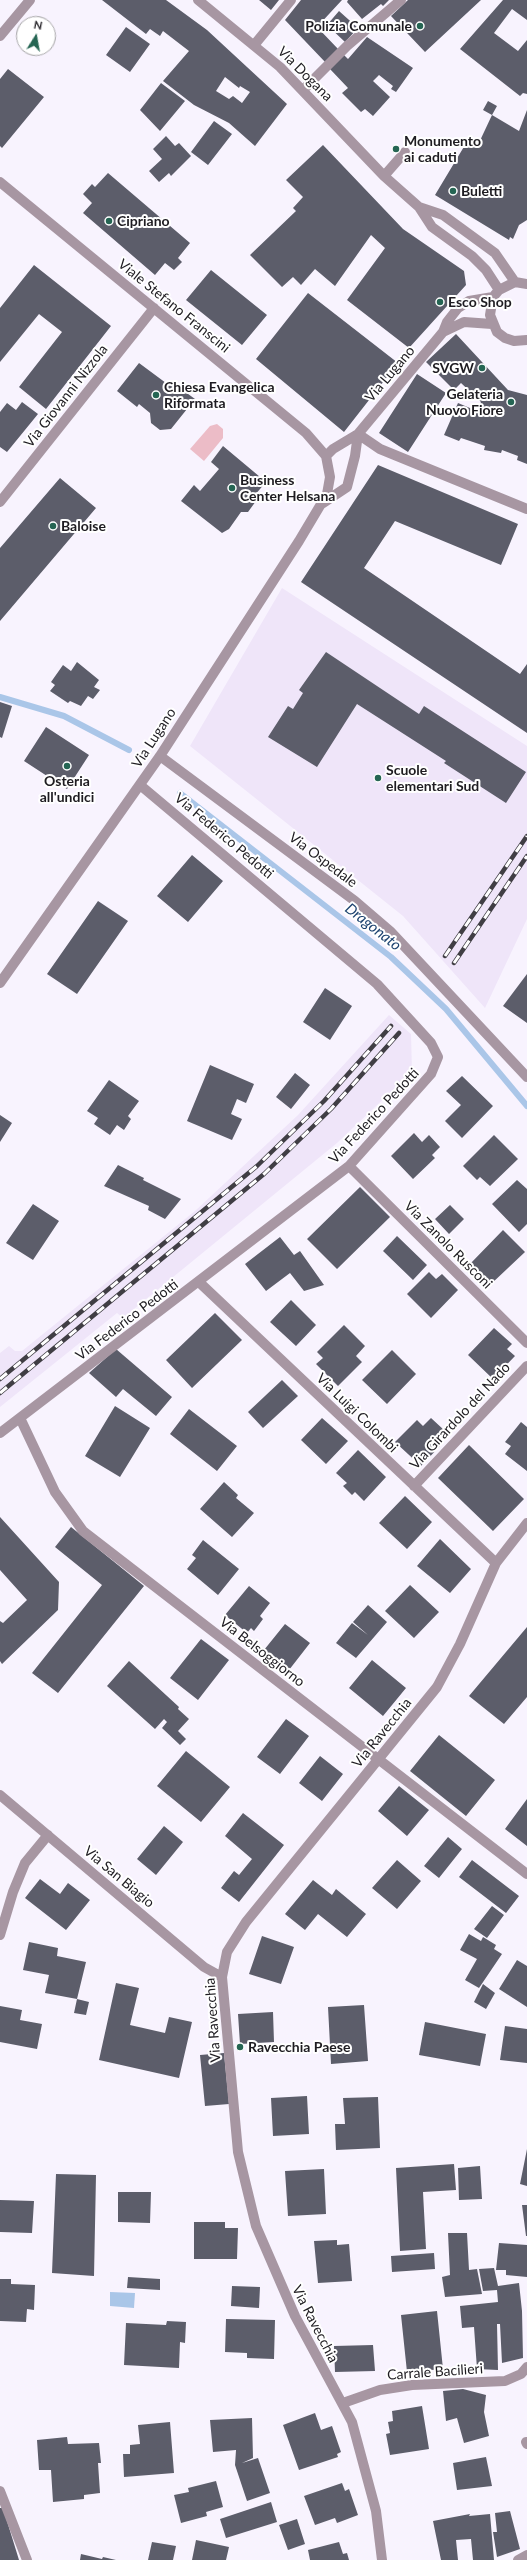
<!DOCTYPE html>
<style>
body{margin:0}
#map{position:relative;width:527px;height:2560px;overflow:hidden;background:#f8f3fe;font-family:Lato,sans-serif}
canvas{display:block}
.north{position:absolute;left:16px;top:16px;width:40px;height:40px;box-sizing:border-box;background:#fff;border:1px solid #a5a4a6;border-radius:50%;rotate:11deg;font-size:11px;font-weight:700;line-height:16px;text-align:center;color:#1e1c21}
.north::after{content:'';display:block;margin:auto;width:14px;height:18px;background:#256553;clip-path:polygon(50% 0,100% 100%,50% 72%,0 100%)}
</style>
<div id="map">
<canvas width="527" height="2560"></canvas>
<div class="north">N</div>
</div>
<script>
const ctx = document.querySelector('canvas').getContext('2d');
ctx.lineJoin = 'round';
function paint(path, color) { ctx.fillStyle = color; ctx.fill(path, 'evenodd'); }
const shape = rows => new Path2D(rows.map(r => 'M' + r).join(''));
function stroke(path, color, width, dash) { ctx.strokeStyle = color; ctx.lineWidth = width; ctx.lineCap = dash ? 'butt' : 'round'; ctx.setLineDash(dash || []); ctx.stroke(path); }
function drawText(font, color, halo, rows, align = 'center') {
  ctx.font = font + ' Lato,sans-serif'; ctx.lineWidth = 4; ctx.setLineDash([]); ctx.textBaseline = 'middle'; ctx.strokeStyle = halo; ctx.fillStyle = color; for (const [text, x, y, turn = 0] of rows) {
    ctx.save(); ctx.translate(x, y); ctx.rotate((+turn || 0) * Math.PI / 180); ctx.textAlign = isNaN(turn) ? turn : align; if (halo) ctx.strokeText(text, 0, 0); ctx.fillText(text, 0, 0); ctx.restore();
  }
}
paint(shape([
 [282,588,527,746,527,919,485,1008,403,916,190,746],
 [389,1015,411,1034,412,1072,337,1143,123,1318,117,1313,0,1407,0,1353,9,1346,15,1351,22,1351,195,1211,298,1115]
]), '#efe5f9');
paint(shape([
 [217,424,223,429,223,438,204,461,190,449,210,426]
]), '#ecbcc7');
paint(shape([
 [110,2292,135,2293,134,2308,110,2306]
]), '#aac6e8');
stroke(shape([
 [0,697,64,716,129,750],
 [180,793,391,957,446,1009,527,1106]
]), '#aac6e8', 6);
paint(shape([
 [102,0,166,0,207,30,287,104,255,146,229,123,194,105,163,81,189,51,163,31,160,36,150,29,146,34],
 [225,77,239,88,240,86,250,92,242,103,233,96,229,99,216,91],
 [259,0,279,0,271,10],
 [301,0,342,0,317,27,339,50,326,63,285,20],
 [348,0,389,0,383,6,381,4,362,19,347,2],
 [408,0,481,0,425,52,391,16],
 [503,0,527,0,527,20,512,9,494,33,518,51,527,40,527,94,523,93,520,96,460,49],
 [339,11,358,28,345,42,327,25],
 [126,27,150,44,130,72,106,55],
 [367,37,413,68,396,92,391,89,393,86,379,75,373,81,390,97,373,116,365,109,361,112,342,93,348,88,330,69,343,54,348,59],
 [8,69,44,97,2,148,0,146,0,79],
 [161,83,185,101,160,131,140,110],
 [488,101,497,106,492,115,483,110],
 [527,110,527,220,519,225,513,239,510,237,509,240,435,195,468,140,477,147,492,115,519,131],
 [214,121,232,134,208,165,191,152],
 [166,136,175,146,179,143,191,156,171,176,169,173,159,182,149,171,162,159,153,149],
 [323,145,403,229,464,271,466,285,409,348,347,300,385,248,371,235,335,286,315,269,301,285,293,277,282,287,250,255,296,211,293,208,303,197,286,180],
 [108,173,190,243,178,258,182,262,174,270,165,263,155,275,83,213,92,203,83,194,92,184,95,187],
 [34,265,111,326,46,409,19,387,62,332,39,314,0,362,0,308],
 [211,270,267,315,242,345,186,300],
 [308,293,398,363,344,432,256,359],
 [456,334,508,390,527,395,527,464,517,460,518,456,502,450,501,453,484,450,485,446,461,438,459,441,444,435,458,403,477,411,481,402,461,383,454,390,426,362],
 [139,363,170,386,173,383,195,399,171,429,160,430,151,423,150,413,139,404,137,407,117,391],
 [417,374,446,393,408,452,379,433],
 [22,402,38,414,7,452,0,447,0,412,7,403,16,410],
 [223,446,266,482,254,496,256,501,248,512,241,512,229,529,222,533,181,501,194,485,200,491,219,469,211,462],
 [378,465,518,524,501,565,395,521,364,568,520,674,527,664,527,733,301,582],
 [60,478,96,508,0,621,0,548],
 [326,652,419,714,424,706,526,772,506,803,444,763,446,761,357,704,317,767,268,737,288,706,293,709,303,693,299,690],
 [77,662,99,680,94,687,100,690,93,699,88,696,81,706,70,701,68,703,50,691,55,685,51,682,63,665,71,671],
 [0,702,12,706,2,738,0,737],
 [46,727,89,755,67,789,24,761],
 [192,855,223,881,188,922,157,896],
 [98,901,128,921,77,994,47,974],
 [527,974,527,1023,503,1006],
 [325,988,352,1006,330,1040,303,1022],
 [210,1065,254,1084,246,1103,237,1099,231,1114,242,1119,232,1140,187,1121],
 [295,1073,310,1085,291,1109,276,1097],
 [462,1076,493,1106,462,1138,445,1121,461,1105,446,1091],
 [109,1080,139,1101,128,1116,131,1119,124,1130,117,1125,110,1135,94,1124,98,1118,87,1111],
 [0,1115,12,1123,0,1142],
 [414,1133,422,1142,429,1135,440,1147,432,1155,435,1158,413,1179,391,1156],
 [494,1135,518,1159,490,1186,480,1177,477,1180,463,1166],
 [118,1165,144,1178,143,1180,181,1199,165,1219,148,1210,149,1206,104,1186],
 [517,1180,527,1189,527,1224,519,1232,492,1204],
 [360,1187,390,1217,337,1269,307,1239],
 [33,1204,59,1221,33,1260,6,1243],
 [450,1205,464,1219,449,1234,435,1219],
 [503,1230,525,1252,490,1285,470,1264],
 [397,1236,427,1265,413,1280,383,1251],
 [280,1237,294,1255,300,1251,324,1285,304,1291,290,1273,266,1291,245,1264],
 [429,1272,436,1279,442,1274,458,1290,431,1318,407,1294],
 [291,1300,316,1325,296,1346,270,1322],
 [215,1313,242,1340,192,1388,166,1360],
 [344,1325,365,1346,356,1356,362,1362,338,1386,316,1364,323,1358,317,1352],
 [494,1328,512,1344,507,1349,515,1356,493,1379,468,1355],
 [116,1349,172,1397,156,1416,123,1389,116,1397,89,1373],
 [392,1350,416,1374,387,1404,362,1380],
 [282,1380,298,1396,263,1428,248,1412],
 [115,1406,150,1428,120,1477,85,1456],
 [189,1409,237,1446,217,1471,170,1434],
 [322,1418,348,1441,326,1464,301,1440],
 [431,1418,444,1430,435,1439,441,1445,421,1466,395,1442,417,1420,423,1426],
 [521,1422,527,1427,527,1471,505,1454,511,1446,505,1442],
 [469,1445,524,1499,493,1531,438,1478],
 [358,1450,386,1477,364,1501,355,1492,352,1495,343,1486,347,1483,336,1473],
 [224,1482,238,1495,236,1498,254,1513,232,1537,200,1509],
 [405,1496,432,1522,407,1549,379,1523],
 [0,1517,59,1582,58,1610,2,1664,0,1661,0,1621,3,1623,27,1600,0,1570],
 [71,1527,144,1586,58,1693,32,1673,102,1585,55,1547],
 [440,1539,471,1569,450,1593,417,1566],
 [203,1540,239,1569,218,1595,187,1569,196,1558,192,1555],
 [410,1585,439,1612,414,1638,385,1611],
 [249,1586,270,1603,260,1616,263,1619,254,1631,251,1628,247,1633,225,1615],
 [368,1605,387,1622,356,1658,336,1643,352,1623,368,1635,353,1622],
 [285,1624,310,1643,289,1670,264,1650],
 [527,1627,527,1697,504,1724,469,1696],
 [201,1639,229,1660,198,1700,170,1678],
 [372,1660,406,1688,383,1716,349,1688],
 [129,1661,179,1707,178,1709,189,1719,178,1731,186,1739,180,1745,162,1728,167,1722,164,1719,155,1729,107,1686],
 [286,1719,309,1736,280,1774,257,1757],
 [439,1735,495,1780,466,1816,410,1771],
 [186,1751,230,1787,201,1822,157,1786],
 [320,1756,343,1774,322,1801,299,1783],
 [399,1786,429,1810,407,1836,378,1811],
 [527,1799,527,1846,505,1829],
 [243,1813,284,1845,239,1902,221,1888,234,1871,239,1875,252,1859,225,1836],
 [164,1826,183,1842,156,1875,137,1859],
 [448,1837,462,1849,439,1878,424,1866],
 [397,1860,421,1881,397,1909,372,1888],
 [472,1860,519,1896,506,1913,459,1877],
 [40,1879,60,1894,68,1883,90,1900,66,1930,25,1898],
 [313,1880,332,1895,336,1889,366,1914,347,1937,318,1914,305,1930,285,1914],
 [492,1906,504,1915,487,1938,474,1929],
 [469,1934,481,1941,483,1937,496,1945,494,1949,502,1954,479,1988,465,1980,477,1959,460,1950],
 [262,1936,294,1947,281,1984,249,1974],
 [29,1942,58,1948,57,1956,86,1962,77,1999,45,1993,49,1975,23,1970],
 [517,1960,527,1966,527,2007,499,1989],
 [116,1983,139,1988,130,2025,165,2033,169,2017,192,2022,179,2078,99,2060],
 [483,1984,495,1993,486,2009,474,2002],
 [77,1999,89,2002,86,2015,74,2013],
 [364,2005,368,2061,331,2064,328,2007],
 [0,2006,22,2010,20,2020,42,2024,37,2049,0,2042],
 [273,2012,274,2042,240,2044,238,2014],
 [425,2022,486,2034,480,2066,419,2055],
 [505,2026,527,2029,527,2063,500,2060],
 [224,2053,229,2104,205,2106,200,2055],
 [307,2096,309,2134,273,2136,271,2098],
 [378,2097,380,2148,336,2150,335,2124,345,2124,343,2098],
 [527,2149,527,2186,520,2184],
 [454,2164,456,2190,423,2192,426,2249,400,2251,396,2168],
 [480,2166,482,2199,459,2200,458,2168],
 [324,2169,326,2214,288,2216,285,2171],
 [56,2174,96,2175,94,2276,52,2273],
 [118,2192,151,2192,150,2223,118,2222],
 [0,2200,34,2201,32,2233,0,2232],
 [522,2205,527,2205,527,2236,526,2236],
 [194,2222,225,2222,225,2228,238,2228,237,2259,194,2259],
 [448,2233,467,2233,469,2270,477,2269,482,2294,445,2297,442,2277,450,2275],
 [337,2240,337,2245,349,2244,352,2281,318,2283,314,2241],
 [499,2243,527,2245,527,2277,506,2275,506,2270,496,2270],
 [434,2253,435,2269,392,2272,391,2256],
 [494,2268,498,2286,519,2283,522,2311,523,2358,502,2363,500,2324,497,2324,498,2370,477,2369,474,2327,462,2328,460,2306,498,2302,497,2290,483,2291,479,2269],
 [128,2277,160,2279,160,2290,127,2288],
 [0,2279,11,2279,11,2284,35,2285,34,2310,27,2309,26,2322,0,2321],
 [232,2286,260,2287,259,2308,231,2306],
 [437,2311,443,2369,407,2372,401,2315],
 [226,2319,275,2320,274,2359,247,2358,247,2353,225,2352],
 [167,2321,186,2322,185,2343,180,2342,179,2368,124,2365,126,2323,166,2325],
 [373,2345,375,2371,335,2372,334,2346],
 [463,2389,486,2395,484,2412,489,2436,464,2443,457,2418,446,2421,443,2391],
 [422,2406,429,2449,390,2455,386,2434,390,2433,388,2422,393,2421,392,2411],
 [315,2413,321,2430,332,2426,341,2452,337,2454,338,2457,299,2470,283,2425],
 [252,2418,253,2458,242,2463,258,2458,270,2493,247,2501,235,2465,236,2450,213,2452,210,2420],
 [170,2422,174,2473,124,2477,123,2454,130,2454,130,2445,140,2444,138,2425],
 [67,2437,68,2444,99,2443,101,2463,98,2463,100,2493,84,2495,84,2499,53,2502,51,2470,39,2470,37,2440],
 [486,2457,492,2486,457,2490,453,2463],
 [216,2481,223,2507,206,2512,207,2516,181,2523,174,2495,189,2492,188,2488],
 [342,2483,345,2491,349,2489,358,2515,337,2523,335,2518,315,2525,304,2496],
 [271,2502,277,2522,226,2538,220,2519],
 [0,2508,3,2508,19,2560,0,2560],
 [510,2511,520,2549,497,2557,493,2532,497,2532,495,2513],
 [470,2514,469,2516,490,2514,494,2560,473,2560,471,2539,456,2540,458,2560,441,2560,433,2521],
 [297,2519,305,2544,288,2550,279,2525],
 [196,2540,229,2547,226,2560,192,2560],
 [152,2542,176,2546,173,2560,148,2560],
 [339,2542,343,2554,347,2553,349,2560,310,2560,308,2550],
 [81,2554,102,2559,103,2557,116,2560,80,2560]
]), '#5c5d6a');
stroke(shape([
 [198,0,280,67,384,176,419,207,432,227,472,256,486,270,499,290],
 [0,36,30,0],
 [255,44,291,0],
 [303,90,347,46,401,0],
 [384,176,405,152],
 [0,182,306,433,326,456,330,477,327,494,299,541,160,756,0,983],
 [419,207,443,215,495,253,515,282],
 [527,284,515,282,499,290,493,297,490,315,497,332,505,338,514,341,527,340],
 [443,332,464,322,492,324],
 [358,434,380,449,527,509],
 [326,456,333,449,358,434,443,332,447,322,458,308,469,301,493,297],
 [0,502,154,308],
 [323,503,347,487,355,456,358,434],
 [160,756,355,901,390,931,527,1077],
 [349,1166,527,1343],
 [200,1283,496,1563],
 [20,1418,55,1492,83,1531,527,1874],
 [0,1433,349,1166,431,1074,438,1057,431,1043,377,984,140,785],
 [414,1486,527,1366],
 [0,1795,204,1967,222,1977],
 [0,1935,13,1892,25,1863,48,1835],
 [343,2403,380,2390,412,2385,505,2381,521,2374,527,2367],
 [526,2442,527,2444],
 [0,2491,27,2560],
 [382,2560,376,2511,352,2422,295,2316,256,2226,238,2152,222,1977,227,1952,246,1922,437,1687,460,1644,496,1563,527,1523],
 [518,2560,527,2555]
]), '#a796a2', 10);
const rail = shape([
 [445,956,527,836],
 [454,963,527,856],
 [0,1379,257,1166,324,1101,391,1026],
 [0,1393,264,1174,331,1109,399,1033]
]);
stroke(rail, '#403e44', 4.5);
stroke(rail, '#fff', 3, [9]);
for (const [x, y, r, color] of [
 [420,26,4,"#256553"],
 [396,149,4,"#256553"],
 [453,191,4,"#256553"],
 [109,221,4,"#256553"],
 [440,302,4,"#256553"],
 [482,368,4,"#256553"],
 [156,395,4,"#256553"],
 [511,402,4,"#256553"],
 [232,488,4,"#256553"],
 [53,526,4,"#256553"],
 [67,766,4,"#256553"],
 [378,778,4,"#256553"],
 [240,2047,4,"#256553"]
]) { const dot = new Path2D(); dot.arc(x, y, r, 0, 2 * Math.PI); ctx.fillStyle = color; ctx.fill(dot); stroke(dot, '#fff', 1.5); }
drawText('bold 14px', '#1e1c21', '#fff', [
 ["Polizia Comunale",412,26,"right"],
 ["Monumento",404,141],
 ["ai caduti",404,157],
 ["Buletti",461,191],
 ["Cipriano",117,221],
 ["Esco Shop",448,302],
 ["SVGW",474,368,"right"],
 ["Chiesa Evangelica",164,387],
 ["Riformata",164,403],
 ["Gelateria",503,394,"right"],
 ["Nuovo Fiore",503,410,"right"],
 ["Business",240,480],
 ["Center Helsana",240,496],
 ["Baloise",61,526],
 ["Scuole",386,770],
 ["elementari Sud",386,786],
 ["Osteria",67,781,"center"],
 ["all'undici",67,797,"center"],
 ["Ravecchia Paese",248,2047]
], 'left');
drawText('14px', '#1e1c21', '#fff', [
 ["Via Dogana",305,74,45],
 ["Viale Stefano Franscini",174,306,39],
 ["Via Lugano",390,374,-50],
 ["Via Giovanni Nizzola",66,396,-52],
 ["Via Lugano",154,738,-57],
 ["Via Federico Pedotti",224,836,40],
 ["Via Ospedale",323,860,37],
 ["Via Federico Pedotti",374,1116,-47],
 ["Via Zanolo Rusconi",448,1245,45],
 ["Via Federico Pedotti",127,1320,-37],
 ["Via Luigi Colombi",357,1413,44],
 ["Via Girardolo del Nado",460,1416,-47],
 ["Via Belsoggiorno",262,1652,38],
 ["Via Ravecchia",382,1733,-51],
 ["Via San Biagio",119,1877,40],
 ["Via Ravecchia",213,2020,-94],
 ["Via Ravecchia",315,2324,63],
 ["Carrale Bacilieri",435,2372,-4]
]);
drawText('italic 15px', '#1d4370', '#fff', [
 ["Dragonato",373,927,38]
]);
</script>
